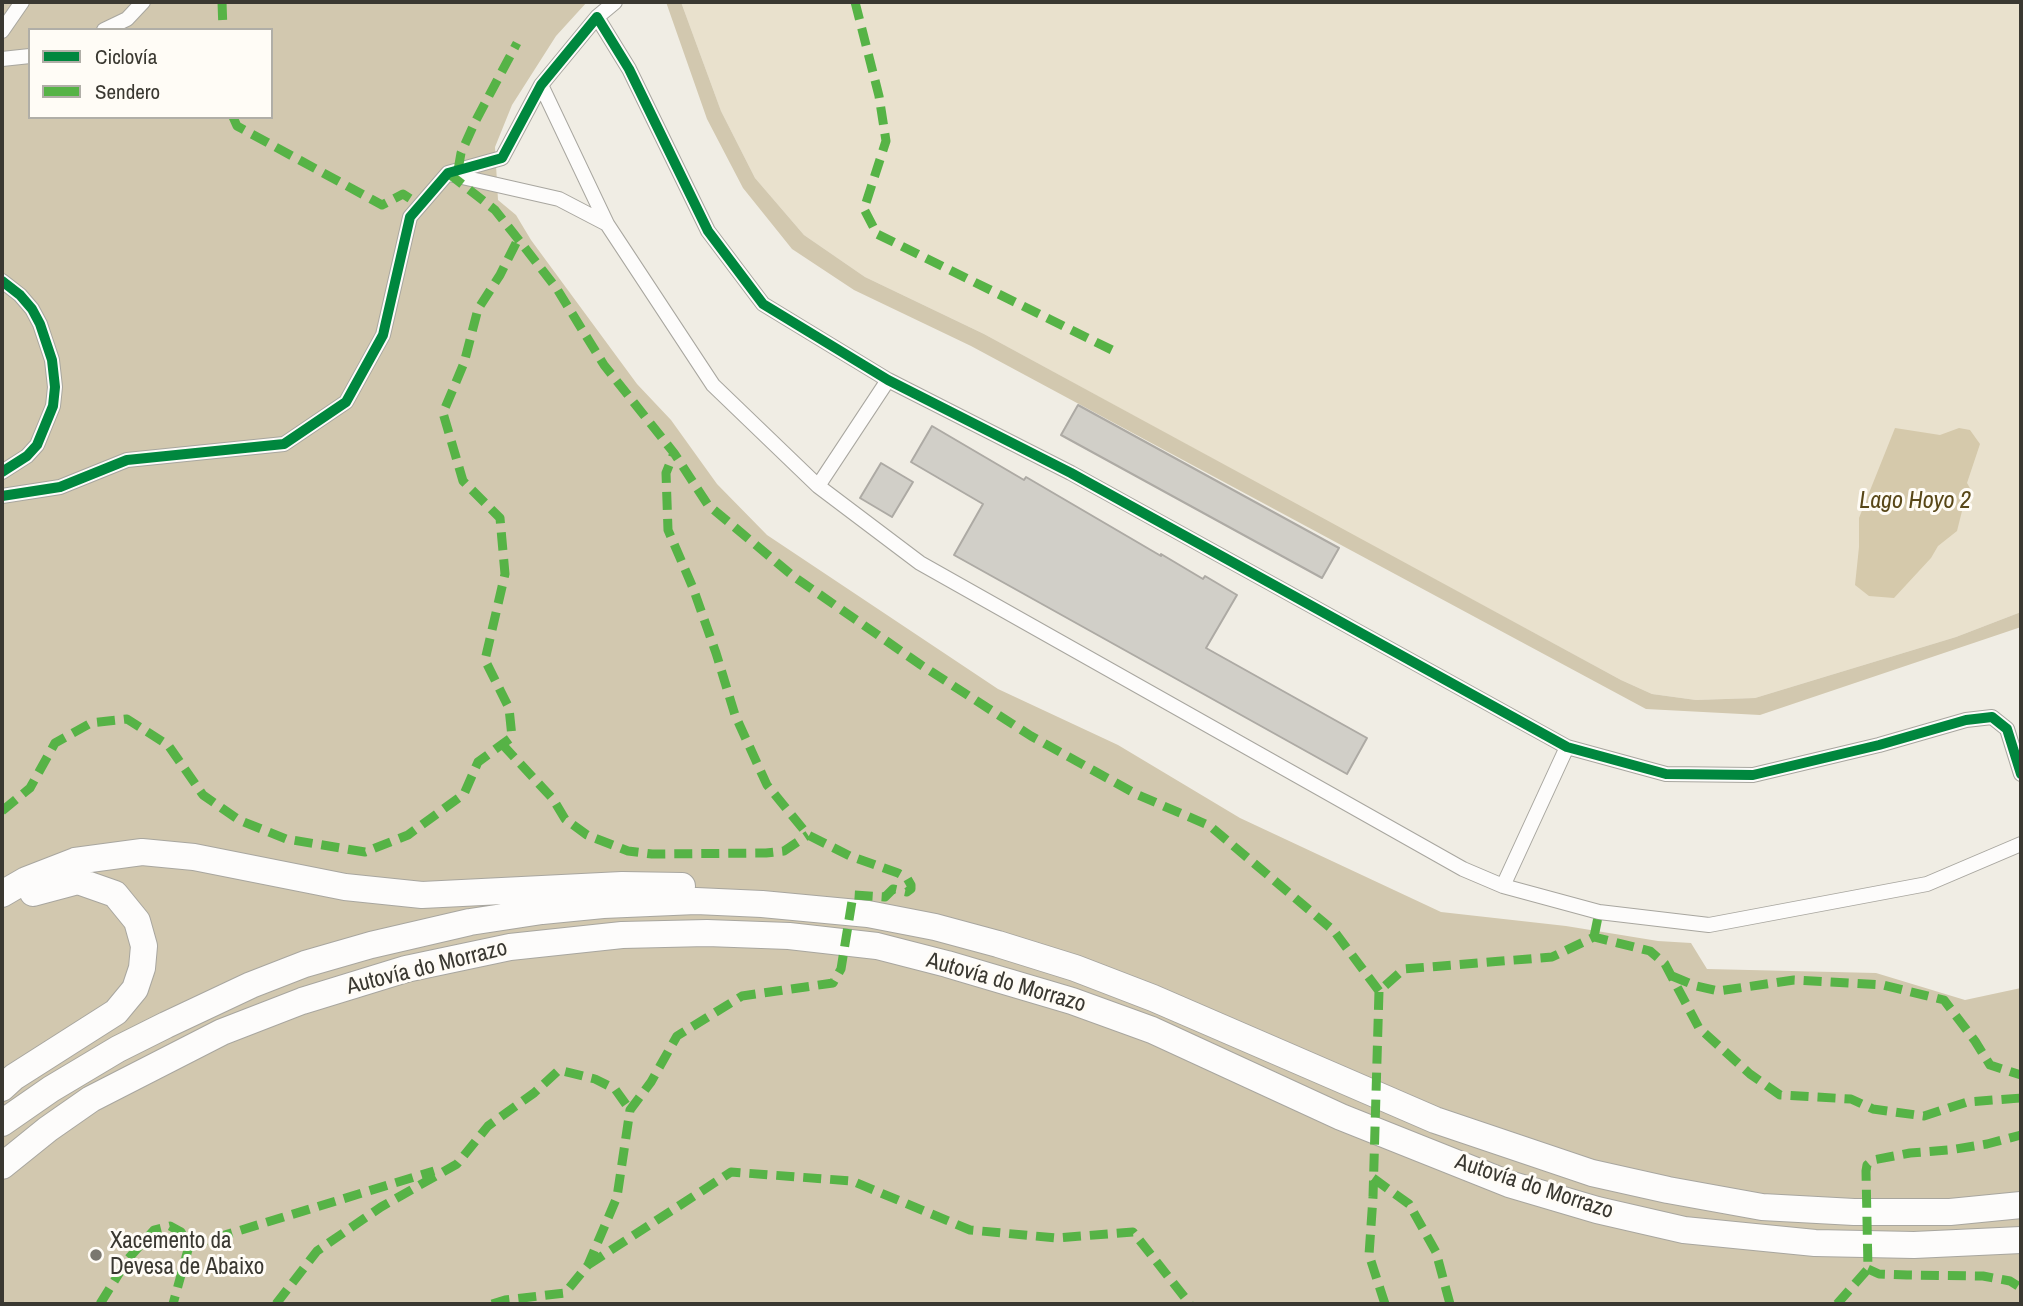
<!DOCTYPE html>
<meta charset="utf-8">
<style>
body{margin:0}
#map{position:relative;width:2023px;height:1306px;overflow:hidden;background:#f0ede4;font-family:"Archivo Narrow",sans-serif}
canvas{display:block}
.frame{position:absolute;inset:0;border:4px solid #3a3831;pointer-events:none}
.legend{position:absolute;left:28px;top:28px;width:245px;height:91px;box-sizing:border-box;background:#fffcf6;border:2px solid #b0aea7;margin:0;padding:9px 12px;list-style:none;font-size:21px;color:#3a3831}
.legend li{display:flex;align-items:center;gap:14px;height:35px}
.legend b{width:35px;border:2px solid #b0aea7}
</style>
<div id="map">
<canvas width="2023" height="1306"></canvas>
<div class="frame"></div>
<ul class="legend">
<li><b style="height:9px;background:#00873e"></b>Ciclovía</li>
<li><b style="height:9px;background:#56b346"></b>Sendero</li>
</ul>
</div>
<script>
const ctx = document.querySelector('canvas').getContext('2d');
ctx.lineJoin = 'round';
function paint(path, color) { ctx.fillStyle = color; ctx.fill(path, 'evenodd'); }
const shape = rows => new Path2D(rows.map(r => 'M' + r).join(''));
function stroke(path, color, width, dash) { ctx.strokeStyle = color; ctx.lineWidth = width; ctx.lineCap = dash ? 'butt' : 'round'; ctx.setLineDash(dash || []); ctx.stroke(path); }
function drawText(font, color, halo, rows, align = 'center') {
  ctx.font = font + ' "Archivo Narrow",sans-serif'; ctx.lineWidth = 6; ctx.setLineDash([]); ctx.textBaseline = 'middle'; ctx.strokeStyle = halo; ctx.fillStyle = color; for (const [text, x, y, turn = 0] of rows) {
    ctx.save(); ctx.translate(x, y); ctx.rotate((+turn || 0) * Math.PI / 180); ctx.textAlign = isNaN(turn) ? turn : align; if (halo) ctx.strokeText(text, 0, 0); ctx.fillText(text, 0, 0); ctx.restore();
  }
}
paint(shape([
 [681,2,2021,2,2021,612,1956,637,1755,698,1696,700,1652,694,1621,680,1332,524,984,334,865,277,804,235,755,178,721,111]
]), '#e9e1cd');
paint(shape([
 [2,2,587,2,556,36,512,105,495,147,498,200,516,215,531,240,637,384,671,420,717,484,767,535,998,689,1118,745,1240,818,1441,912,1566,926,1658,941,1691,943,1707,969,1876,973,1965,1000,2021,988,2021,1304,2,1304],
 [30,30,271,30,271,117,30,117],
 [666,2,681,2,721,111,755,178,804,235,865,277,984,334,1621,680,1652,694,1696,700,1755,698,1956,637,2021,612,2021,627,1760,715,1646,709,971,346,854,290,792,249,743,188,707,119]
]), '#d2c8af');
paint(shape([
 [1895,428,1940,435,1959,428,1970,430,1980,444,1967,483,1974,495,1963,507,1957,531,1938,546,1931,558,1894,598,1869,596,1855,585,1859,547,1859,518]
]), '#d5c9ab');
const building = shape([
 [1078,405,1339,548,1322,578,1061,435,1078,405],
 [932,426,1024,480,1026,477,1161,556,1161,554,1203,579,1205,576,1237,595,1206,648,1367,738,1347,774,954,555,983,504,911,462,932,426],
 [881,463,913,482,892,517,860,498,881,463]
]);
paint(building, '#d1cfc8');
stroke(building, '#adaaa4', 2);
const street = shape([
 [597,17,615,2],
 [104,30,127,19,143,2],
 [2,31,22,2],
 [2,59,30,56],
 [541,85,607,224],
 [449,174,559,199,607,224,713,385,818,486],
 [2,281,20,295,32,309,40,324,52,360,55,387,53,406,37,445,27,456,2,472],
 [888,380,818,486,920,563,1463,869,1503,886,1599,912,1709,925,1927,884,2021,844],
 [2,496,60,487,127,460,284,444,346,402,383,335,410,217,448,173,502,158,541,85,597,17,629,69,708,231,763,304,888,380,1071,473,1567,747,1666,774,1753,775,1879,745,1966,720,1992,717,2007,729,2021,774],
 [1503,886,1567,747]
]);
const highway = shape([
 [2,894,26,880,75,861,142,852,194,857,345,887,422,895,622,885,682,886],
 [2,1088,14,1077,116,1012,135,989,142,968,144,946,137,921,115,894,78,881,33,893],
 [2,1123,51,1089,118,1049,166,1025,251,985,305,964,371,945,470,922,542,911,603,905,696,901,762,904,868,914,935,927,998,944,1075,968,1153,998,1435,1120,1592,1173,1668,1190,1762,1207,1854,1212,1950,1212,2021,1205],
 [2,1166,48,1129,91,1099,222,1032,302,1001,406,969,510,947,622,935,707,933,789,936,877,946,947,964,1072,1001,1152,1030,1341,1117,1509,1184,1597,1210,1684,1230,1815,1243,1914,1245,2021,1240]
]);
stroke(street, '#a8a69f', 16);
stroke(highway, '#a8a69f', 28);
stroke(street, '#fdfcfb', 14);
stroke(highway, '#fdfcfb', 26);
stroke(shape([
 [222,2,223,30],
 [855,2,879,96,886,141,864,209,877,234,1118,353],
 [233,117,237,126,382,205,403,194,420,205],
 [458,170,461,153,475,122,517,43],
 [448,173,495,210,518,239,557,289,604,365,674,453,708,505,793,576,921,665,1031,736,1136,794,1210,826,1334,931,1379,991],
 [502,744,553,799,565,819,587,835,628,851,652,854,766,853,784,851,808,835],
 [2,811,30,788,55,743,91,723,127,719,168,745,203,795,239,820,286,839,365,852,408,835,464,794,478,762,512,737,509,708,485,660,505,574,500,518,463,481,443,413,464,363,478,309,500,275,518,239],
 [1594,937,1599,912],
 [1672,976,1696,986,1718,991,1794,980,1883,985,1944,1000,1975,1041,1990,1065,2021,1075],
 [1373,1178,1409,1204,1436,1252,1450,1304],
 [189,1246,434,1171],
 [588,1265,731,1172,852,1181,970,1230,1056,1238,1133,1232,1190,1304],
 [1868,1269,1879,1274,1907,1275,1983,1276,2010,1281,2021,1288],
 [100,1304,128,1259,154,1230,170,1226,181,1232,189,1246,173,1304],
 [276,1304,317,1251,381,1207,457,1164,488,1126,534,1093,559,1070,595,1079,615,1089,630,1110],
 [492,1304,505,1300,565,1293,588,1265,617,1197,630,1110,651,1082,677,1036,742,996,833,983,841,969,853,895,885,897,893,889,907,892,911,889,911,885,907,878,898,873,850,856,808,835,767,785,735,715,716,653,693,588,668,530,666,473,674,453],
 [1385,1304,1369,1255,1373,1197,1379,991,1404,969,1552,957,1594,937,1650,951,1665,964,1699,1028,1750,1074,1780,1095,1851,1099,1873,1109,1924,1116,1967,1102,2021,1098],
 [1837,1304,1868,1269,1866,1171,1867,1165,1873,1160,1910,1153,1949,1150,1987,1144,2021,1135]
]), '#56b346', 9, [18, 9]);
stroke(shape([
 [2,281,20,295,32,309,40,324,52,360,55,387,53,406,37,445,27,456,2,472],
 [2,496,60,487,127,460,284,444,346,402,383,335,410,217,448,173,502,158,541,85,597,17,629,69,708,231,763,304,888,380,1071,473,1567,747,1666,774,1753,775,1879,745,1966,720,1992,717,2007,729,2021,774]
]), '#00873e', 10);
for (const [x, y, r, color] of [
 [96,1255,7,"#7a7770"]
]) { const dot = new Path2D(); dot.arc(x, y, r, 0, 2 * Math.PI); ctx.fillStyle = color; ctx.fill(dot); stroke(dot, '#fffcf6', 2.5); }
drawText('23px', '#3a3831', '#fffcf6', [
 ["Autovía do Morrazo",427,968,-14],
 ["Autovía do Morrazo",1006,983,16],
 ["Autovía do Morrazo",1534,1187,18]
]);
drawText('23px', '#3a3831', '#fffcf6', [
 ["Xacemento da",110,1242],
 ["Devesa de Abaixo",110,1268]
], 'left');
drawText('italic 24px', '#584718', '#fffcf6', [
 ["Lago Hoyo 2",1915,502]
]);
</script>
